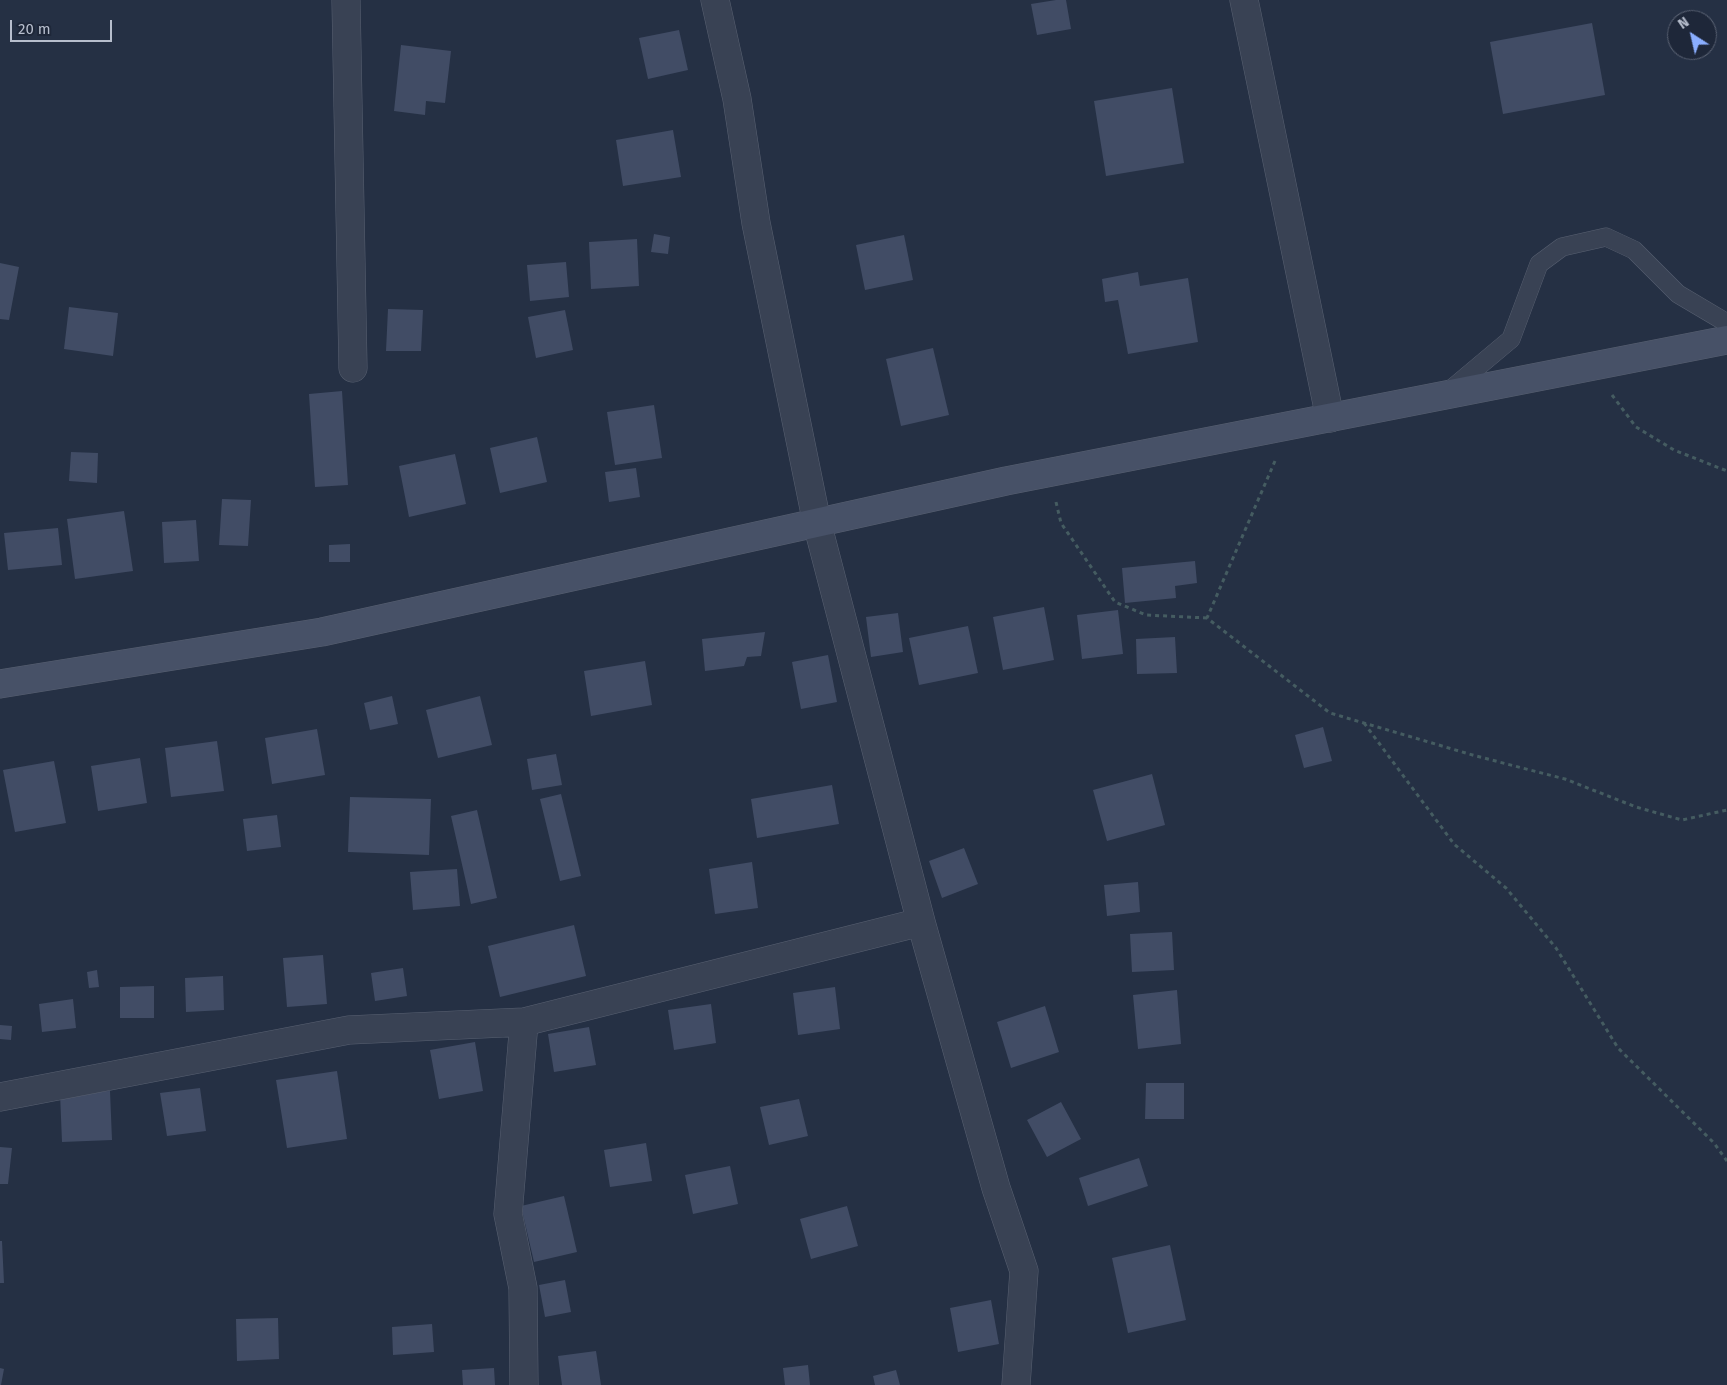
<!DOCTYPE html>
<style>
body{margin:0}
#map{position:relative;width:1727px;height:1385px;overflow:hidden;background:#253044;font-family:"Fira Sans",sans-serif}
canvas{display:block}
.north{position:absolute;left:1667px;top:10px;width:50px;height:50px;box-sizing:border-box;background:#1e2739;border:1px solid #5b6374;border-radius:50%;rotate:325deg;font-size:14px;font-weight:700;line-height:20px;text-align:center;color:#b7becd}
.north::after{content:'';display:block;margin:auto;width:18px;height:22px;background:#8aaeff;clip-path:polygon(50% 0,100% 100%,50% 72%,0 100%)}
.scale{position:absolute;left:10px;top:20px;width:102px;height:22px;box-sizing:border-box;border:2px solid #b7becd;border-top:0;padding-left:6px;font-size:15px;line-height:18px;white-space:nowrap;color:#b7becd;-webkit-text-stroke:4px #1e2739;paint-order:stroke}
</style>
<div id="map">
<canvas width="1727" height="1385"></canvas>
<div class="north">N</div>
<div class="scale">20 m</div>
</div>
<script>
const ctx = document.querySelector('canvas').getContext('2d');
ctx.lineJoin = 'round';
function paint(path, color) { ctx.fillStyle = color; ctx.fill(path, 'evenodd'); }
const shape = rows => new Path2D(rows.map(r => 'M' + r).join(''));
function stroke(path, color, width, dash) { ctx.strokeStyle = color; ctx.lineWidth = width; ctx.lineCap = dash ? 'butt' : 'round'; ctx.setLineDash(dash || []); ctx.stroke(path); }
paint(shape([
 [1056,0,1066,0,1071,29,1037,35,1031,4],
 [1592,23,1605,95,1503,114,1490,42],
 [679,30,688,70,648,79,639,38],
 [401,45,451,51,445,103,426,101,425,115,394,111],
 [1172,88,1184,163,1106,176,1094,101],
 [673,130,681,177,623,186,616,140],
 [654,234,670,237,668,254,651,252],
 [904,235,913,280,865,290,856,245],
 [637,239,639,286,591,289,589,242],
 [566,262,569,297,530,301,527,265],
 [0,263,19,267,9,320,0,319],
 [1138,272,1140,286,1188,278,1198,342,1128,354,1118,300,1105,302,1102,279],
 [69,307,118,313,113,356,64,349],
 [388,309,423,310,421,351,386,351],
 [565,310,573,350,536,358,528,317],
 [933,348,949,415,901,426,886,359],
 [342,391,348,485,315,487,309,394],
 [654,405,662,458,615,465,607,412],
 [537,437,547,482,500,493,490,448],
 [71,452,98,453,97,483,69,481],
 [455,454,466,504,409,517,399,466],
 [636,468,640,497,609,502,605,472],
 [222,499,251,500,248,546,219,545],
 [124,511,133,571,75,579,67,519],
 [196,520,199,561,164,563,162,522],
 [58,528,62,565,8,570,4,533],
 [350,544,350,562,329,562,329,545],
 [1195,561,1197,583,1175,586,1176,598,1125,603,1122,568],
 [1044,607,1054,660,1003,670,993,617],
 [1118,610,1123,654,1082,659,1077,615],
 [898,613,903,652,871,657,866,617],
 [968,626,978,673,919,685,909,638],
 [765,632,761,656,747,657,744,666,705,671,702,639],
 [1175,637,1177,673,1137,674,1136,639],
 [828,655,837,702,801,709,792,662],
 [645,661,652,705,591,716,584,671],
 [392,696,398,724,370,730,364,703],
 [480,696,492,745,438,758,426,710],
 [1323,727,1332,761,1304,768,1295,735],
 [317,729,325,775,272,784,265,738],
 [217,741,224,791,171,797,165,748],
 [556,754,562,785,532,790,527,759],
 [140,758,147,803,98,811,91,766],
 [54,761,66,823,15,832,3,770],
 [1152,774,1165,825,1107,841,1093,790],
 [832,785,839,824,757,838,751,799],
 [561,794,581,876,560,881,540,799],
 [350,797,431,799,429,855,348,852],
 [477,810,497,898,471,904,451,816],
 [277,815,281,847,247,851,243,819],
 [964,848,978,884,942,898,929,861],
 [752,862,758,908,715,914,709,869],
 [457,869,460,906,413,910,410,872],
 [1138,882,1140,912,1107,916,1104,885],
 [574,925,586,976,500,997,488,946],
 [1172,932,1174,970,1132,972,1130,934],
 [323,955,327,1004,287,1007,283,958],
 [403,968,407,996,375,1001,371,973],
 [97,970,99,987,89,988,87,972],
 [223,976,224,1010,186,1012,185,978],
 [154,986,154,1018,120,1018,120,987],
 [835,987,840,1029,798,1035,793,993],
 [1177,990,1181,1044,1138,1049,1133,995],
 [73,999,76,1028,42,1032,39,1004],
 [711,1004,716,1043,674,1050,668,1010],
 [1045,1006,1059,1052,1011,1068,997,1022],
 [0,1025,12,1026,11,1040,0,1039],
 [589,1027,596,1065,554,1072,548,1034],
 [475,1042,483,1091,439,1099,430,1050],
 [337,1071,347,1139,287,1148,276,1080],
 [1146,1083,1184,1083,1184,1119,1145,1119],
 [200,1088,206,1131,167,1136,160,1093],
 [110,1091,112,1140,62,1142,60,1093],
 [799,1099,808,1136,769,1145,760,1107],
 [1061,1102,1081,1139,1047,1157,1027,1120],
 [646,1143,652,1181,610,1187,604,1150],
 [0,1147,12,1148,8,1184,0,1184],
 [1139,1158,1148,1186,1088,1206,1079,1178],
 [730,1166,738,1204,693,1214,685,1175],
 [564,1196,577,1252,534,1262,521,1206],
 [847,1206,858,1246,811,1259,800,1219],
 [0,1241,2,1241,4,1283,0,1283],
 [1170,1245,1186,1320,1128,1333,1112,1258],
 [565,1280,571,1312,545,1317,539,1285],
 [991,1300,999,1344,958,1352,950,1308],
 [278,1318,279,1359,237,1361,236,1319],
 [432,1324,434,1352,393,1355,392,1327],
 [596,1351,601,1385,562,1385,558,1356],
 [808,1365,810,1385,785,1385,783,1368],
 [0,1368,4,1369,1,1385,0,1385],
 [494,1368,495,1385,463,1385,462,1370],
 [896,1370,900,1385,875,1385,873,1376]
]), '#414c65');
const lane = shape([
 [1449,391,1511,339,1539,264,1562,247,1606,237,1634,250,1678,294,1727,323]
]);
const street = shape([
 [346,0,353,368],
 [715,0,737,99,756,223,817,523,921,922],
 [1244,0,1330,418],
 [524,1022,508,1214,523,1288,524,1385],
 [0,1097,349,1030,524,1022,921,922,996,1188,1024,1271,1016,1385]
]);
const secondary = shape([
 [0,684,322,632,1006,481,1727,340]
]);
stroke(lane, '#586071', 19);
stroke(street, '#586071', 29);
stroke(secondary, '#586071', 29);
stroke(shape([
 [1612,395,1636,427,1674,450,1727,471],
 [1275,461,1207,618,1330,713,1476,756,1565,779,1636,807,1682,820,1727,810],
 [1056,502,1061,523,1115,602,1146,615,1207,618],
 [1364,723,1454,844,1506,888,1556,948,1618,1048,1714,1143,1727,1161]
]), '#455c61', 3, [4, 4]);
stroke(lane, '#394254', 18);
stroke(street, '#394254', 28);
stroke(secondary, '#475167', 28);
</script>
